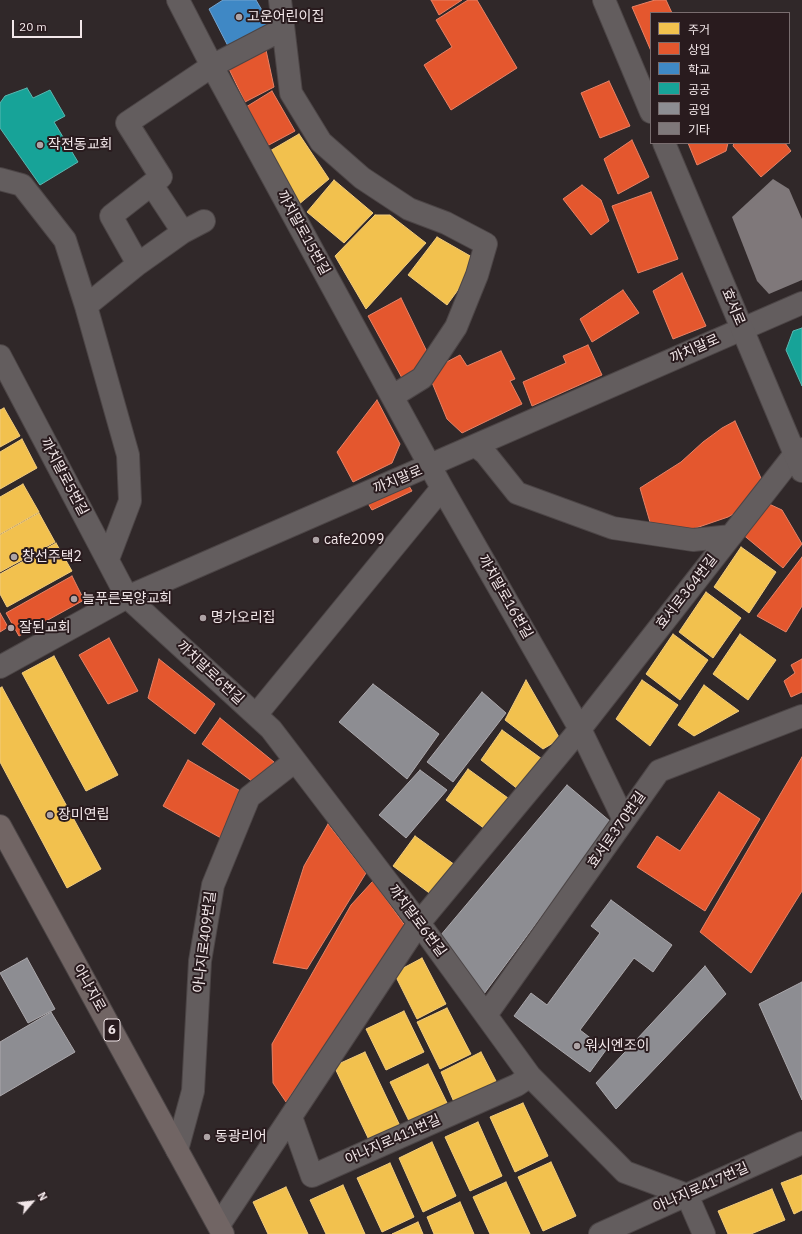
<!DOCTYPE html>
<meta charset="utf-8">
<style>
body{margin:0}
#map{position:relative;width:802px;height:1234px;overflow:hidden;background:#302829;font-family:"IBM Plex Sans","Noto Sans KR",sans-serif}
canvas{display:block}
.legend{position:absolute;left:650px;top:12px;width:140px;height:132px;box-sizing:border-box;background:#291b1e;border:1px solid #796d6f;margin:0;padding:5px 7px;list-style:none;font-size:12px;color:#f2e7e9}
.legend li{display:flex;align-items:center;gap:8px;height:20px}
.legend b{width:20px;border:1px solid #796d6f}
.north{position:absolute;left:12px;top:1182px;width:40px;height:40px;-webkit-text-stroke:3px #291b1e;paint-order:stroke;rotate:62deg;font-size:11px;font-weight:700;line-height:16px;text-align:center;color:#f2e7e9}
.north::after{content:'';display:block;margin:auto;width:14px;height:18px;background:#f2e7e9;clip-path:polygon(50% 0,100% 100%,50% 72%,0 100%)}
.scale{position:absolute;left:12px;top:20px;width:70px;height:18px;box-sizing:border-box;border:2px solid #f2e7e9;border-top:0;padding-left:5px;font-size:12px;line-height:14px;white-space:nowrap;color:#f2e7e9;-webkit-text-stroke:3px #291b1e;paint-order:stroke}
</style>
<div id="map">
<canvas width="802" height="1234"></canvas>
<ul class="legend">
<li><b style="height:11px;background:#f2c14e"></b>주거</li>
<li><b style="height:11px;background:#e4572e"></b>상업</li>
<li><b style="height:11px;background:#3f88c5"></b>학교</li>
<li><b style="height:11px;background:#17a398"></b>공공</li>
<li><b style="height:11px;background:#8d8d92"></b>공업</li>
<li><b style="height:11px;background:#7f787a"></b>기타</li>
</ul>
<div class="north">N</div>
<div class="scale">20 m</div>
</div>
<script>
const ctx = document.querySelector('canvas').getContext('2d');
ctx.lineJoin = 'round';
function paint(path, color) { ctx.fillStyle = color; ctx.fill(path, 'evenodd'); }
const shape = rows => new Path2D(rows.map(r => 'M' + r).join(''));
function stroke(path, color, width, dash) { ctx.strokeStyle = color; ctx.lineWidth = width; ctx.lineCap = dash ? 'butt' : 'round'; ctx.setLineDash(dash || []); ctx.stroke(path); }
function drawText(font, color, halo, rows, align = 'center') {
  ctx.font = font + ' "IBM Plex Sans","Noto Sans KR",sans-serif'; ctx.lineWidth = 4; ctx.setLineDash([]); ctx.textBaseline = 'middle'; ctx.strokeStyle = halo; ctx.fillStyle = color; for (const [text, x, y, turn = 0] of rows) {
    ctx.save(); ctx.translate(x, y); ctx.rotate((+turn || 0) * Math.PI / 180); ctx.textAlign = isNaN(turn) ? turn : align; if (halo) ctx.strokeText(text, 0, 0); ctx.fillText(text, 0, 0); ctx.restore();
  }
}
const homes = shape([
 [299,134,329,179,298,205,268,152,299,134],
 [334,180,373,213,344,243,307,212,334,180],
 [375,215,390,215,426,243,366,309,335,256,375,215],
 [437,237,479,261,447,305,408,275,437,237],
 [4,408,20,436,0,447,0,410,4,408],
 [22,439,37,468,0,489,0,452,22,439],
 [23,484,39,512,0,534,0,497,23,484],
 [39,513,55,542,0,572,0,535,39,513],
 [56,543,72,571,7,607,0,594,0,574,56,543],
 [741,547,776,572,749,613,714,587,741,547],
 [706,592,741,618,713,658,679,632,706,592],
 [673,634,708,660,680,700,646,674,673,634],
 [740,634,776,660,748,700,713,674,740,634],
 [54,656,118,775,86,791,22,673,54,656],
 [526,680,560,739,543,749,505,720,526,680],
 [642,680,678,705,650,746,616,719,642,680],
 [704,685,739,711,694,736,678,725,704,685],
 [2,687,101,869,67,888,0,762,0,688,2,687],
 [502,730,542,759,519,790,481,760,502,730],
 [468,769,508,798,485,829,446,800,468,769],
 [415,836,455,865,432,895,393,866,415,836],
 [422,958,446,1004,417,1019,394,973,422,958],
 [447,1008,471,1054,440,1069,417,1022,447,1008],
 [404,1011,424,1052,386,1070,366,1029,404,1011],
 [365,1052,401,1128,370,1142,334,1066,365,1052],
 [481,1052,497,1083,454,1102,441,1072,481,1052],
 [428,1064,448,1105,410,1123,390,1082,428,1064],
 [523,1103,548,1156,515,1172,490,1117,523,1103],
 [478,1122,502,1176,470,1191,445,1137,478,1122],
 [432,1142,456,1196,423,1212,399,1158,432,1142],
 [551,1162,576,1216,543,1231,518,1177,551,1162],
 [390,1163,414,1217,382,1232,357,1178,390,1163],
 [802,1175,802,1210,794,1214,781,1183,802,1175],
 [506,1182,530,1234,490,1234,473,1197,506,1182],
 [343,1185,365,1234,326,1234,310,1200,343,1185],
 [286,1187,308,1234,268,1234,253,1202,286,1187],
 [772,1189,785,1220,751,1234,728,1234,718,1211,772,1189],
 [460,1202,474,1234,434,1234,427,1217,460,1202],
 [418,1222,423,1234,392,1234,418,1222]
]);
paint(homes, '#f2c14e');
stroke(homes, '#f2cc7c', 1);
const shops = shape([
 [431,0,462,0,439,15,431,0],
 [468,0,477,0,517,68,451,110,424,65,452,47,436,20,468,0],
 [655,0,666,0,672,13,651,13,651,51,632,7,655,0],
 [266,50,274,87,245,102,229,69,266,50],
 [609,81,630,126,600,138,581,93,609,81],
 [272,91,295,131,267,146,246,107,272,91],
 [632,140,649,177,618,194,604,159,632,140],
 [688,143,728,143,726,151,697,165,688,143],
 [734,143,785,143,791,151,761,177,733,146,734,143],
 [582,185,601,200,609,221,591,235,563,199,582,185],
 [651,192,678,259,638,273,612,206,651,192],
 [682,273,706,326,673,339,653,291,682,273],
 [623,290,639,313,592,342,580,319,623,290],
 [401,298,430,358,402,378,368,316,401,298],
 [588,345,602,375,532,406,523,382,566,363,563,356,588,345],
 [501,351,515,379,510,381,522,404,462,433,447,419,431,380,439,366,460,355,467,366,501,351],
 [377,400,400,444,392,463,353,482,337,452,377,400],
 [735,421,765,487,753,503,728,517,690,530,652,529,640,488,681,462,703,442,722,428,735,421],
 [406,481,412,491,372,510,366,500,406,481],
 [769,504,782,510,802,544,783,568,741,533,769,504],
 [802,557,802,606,786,632,757,616,802,557],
 [72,576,84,600,19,636,6,613,72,576],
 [0,613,8,627,0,632,0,613],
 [109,638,138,691,108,704,79,655,109,638],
 [159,659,215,704,195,734,148,698,159,659],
 [802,659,802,692,791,697,784,681,795,673,791,665,802,659],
 [220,718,274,762,253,782,202,744,220,718],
 [802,757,802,891,751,973,700,932,802,757],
 [188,760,242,792,221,838,163,806,188,760],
 [719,792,760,819,705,911,637,867,657,836,680,851,719,792],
 [328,824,366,873,307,969,273,963,304,866,328,824],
 [373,881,406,927,286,1102,273,1083,272,1044,351,905,373,881]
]);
paint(shops, '#e4572e');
stroke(shops, '#e88266', 1);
const schools = shape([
 [223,0,256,0,270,24,229,48,209,9,223,0]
]);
paint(schools, '#3f88c5');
stroke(schools, '#75a4d0', 1);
const public = shape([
 [27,88,33,98,50,90,65,116,54,122,78,162,40,185,0,128,0,103,5,96,27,88],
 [802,328,802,386,786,350,793,331,802,328]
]);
paint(public, '#17a398');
stroke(public, '#59b7b0', 1);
const industry = shape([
 [373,684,439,734,407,779,339,722,373,684],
 [482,692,506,713,453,782,427,762,482,692],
 [420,770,447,790,406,838,379,815,420,770],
 [567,785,611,822,484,994,440,936,567,785],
 [611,900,672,945,653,972,634,958,580,1030,606,1050,590,1072,514,1016,531,993,547,1005,600,933,591,926,611,900],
 [27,958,55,1009,28,1023,0,973,27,958],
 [705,966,726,994,616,1109,596,1083,705,966],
 [802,982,802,1100,759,1004,802,982],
 [51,1012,75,1052,0,1096,0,1042,51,1012]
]);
paint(industry, '#8d8d92');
stroke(industry, '#aba8ac', 1);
paint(shape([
 [773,179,789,189,802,219,802,280,769,294,757,281,732,217]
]), '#7f787a');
const minor = shape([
 [178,0,212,66,442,488,580,729,624,820],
 [280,0,291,93,321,142,362,178,409,209,446,223,486,244,477,275,456,327,422,378,393,396],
 [0,179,22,185,65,240,86,306,128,455,130,501,108,559],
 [152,185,183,232],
 [138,264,111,216,161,177,127,123,212,66,283,29],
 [86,306,138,264,183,232,204,221],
 [0,356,127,597,271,729,419,923,530,1076,625,1172,687,1195,704,1234],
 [476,446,485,453,517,493,613,528,693,540,731,536],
 [0,667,127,597,802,303],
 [256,715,442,488],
 [486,1015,659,771,802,716],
 [291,1117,312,1176,517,1085,530,1076],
 [177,1150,193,1091,200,961,213,885,249,797,295,761],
 [219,1225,419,923,580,729,795,454,802,449],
 [600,1234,802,1143]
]);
const tertiary = shape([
 [604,0,651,112],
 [664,143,802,471]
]);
const primary = shape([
 [0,826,223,1234]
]);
stroke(minor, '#4c4546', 24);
stroke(tertiary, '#4c4546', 24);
stroke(primary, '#4c4546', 24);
stroke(minor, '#635d5e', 22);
stroke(tertiary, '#635d5e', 22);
stroke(primary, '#716564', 22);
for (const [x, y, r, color] of [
 [239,17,4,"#aea4a6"],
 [40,145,4,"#aea4a6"],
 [316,540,4,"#aea4a6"],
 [14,557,4,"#aea4a6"],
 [74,599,4,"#aea4a6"],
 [203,618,4,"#aea4a6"],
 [11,628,4,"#aea4a6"],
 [50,815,4,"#aea4a6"],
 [577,1046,4,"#aea4a6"],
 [207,1137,4,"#aea4a6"]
]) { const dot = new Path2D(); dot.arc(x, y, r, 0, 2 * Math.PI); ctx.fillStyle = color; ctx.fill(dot); stroke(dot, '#291b1e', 1.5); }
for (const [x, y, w] of [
 [112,1030,16]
]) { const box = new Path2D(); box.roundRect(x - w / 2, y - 11, w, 22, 3); ctx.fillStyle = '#291b1e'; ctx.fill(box); stroke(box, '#f2e7e9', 1); }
drawText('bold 13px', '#f2e7e9', null, [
 ["6",112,1030]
]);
drawText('14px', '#f2e7e9', '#291b1e', [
 ["고운어린이집",247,17],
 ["작전동교회",48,145],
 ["cafe2099",324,540],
 ["창선주택2",22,557],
 ["늘푸른목양교회",82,599],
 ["명가오리집",211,618],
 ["잘된교회",19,628],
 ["장미연립",58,815],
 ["워시엔조이",585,1046],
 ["동광리어",215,1137]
], 'left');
drawText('14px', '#f2e7e9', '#291b1e', [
 ["까치말로15번길",303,233,61],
 ["효서로",733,307,67],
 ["까치말로",695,349,-24],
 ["까치말로5번길",64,477,62],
 ["까치말로",398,480,-23],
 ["효서로364번길",687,592,-52],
 ["까치말로16번길",505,597,60],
 ["까치말로6번길",210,673,43],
 ["효서로370번길",617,830,-55],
 ["까치말로6번길",417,921,53],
 ["아나지로409번길",205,942,-83],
 ["아나지로",89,988,61],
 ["아나지로411번길",393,1140,-24],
 ["아나지로417번길",701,1188,-24]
]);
</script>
